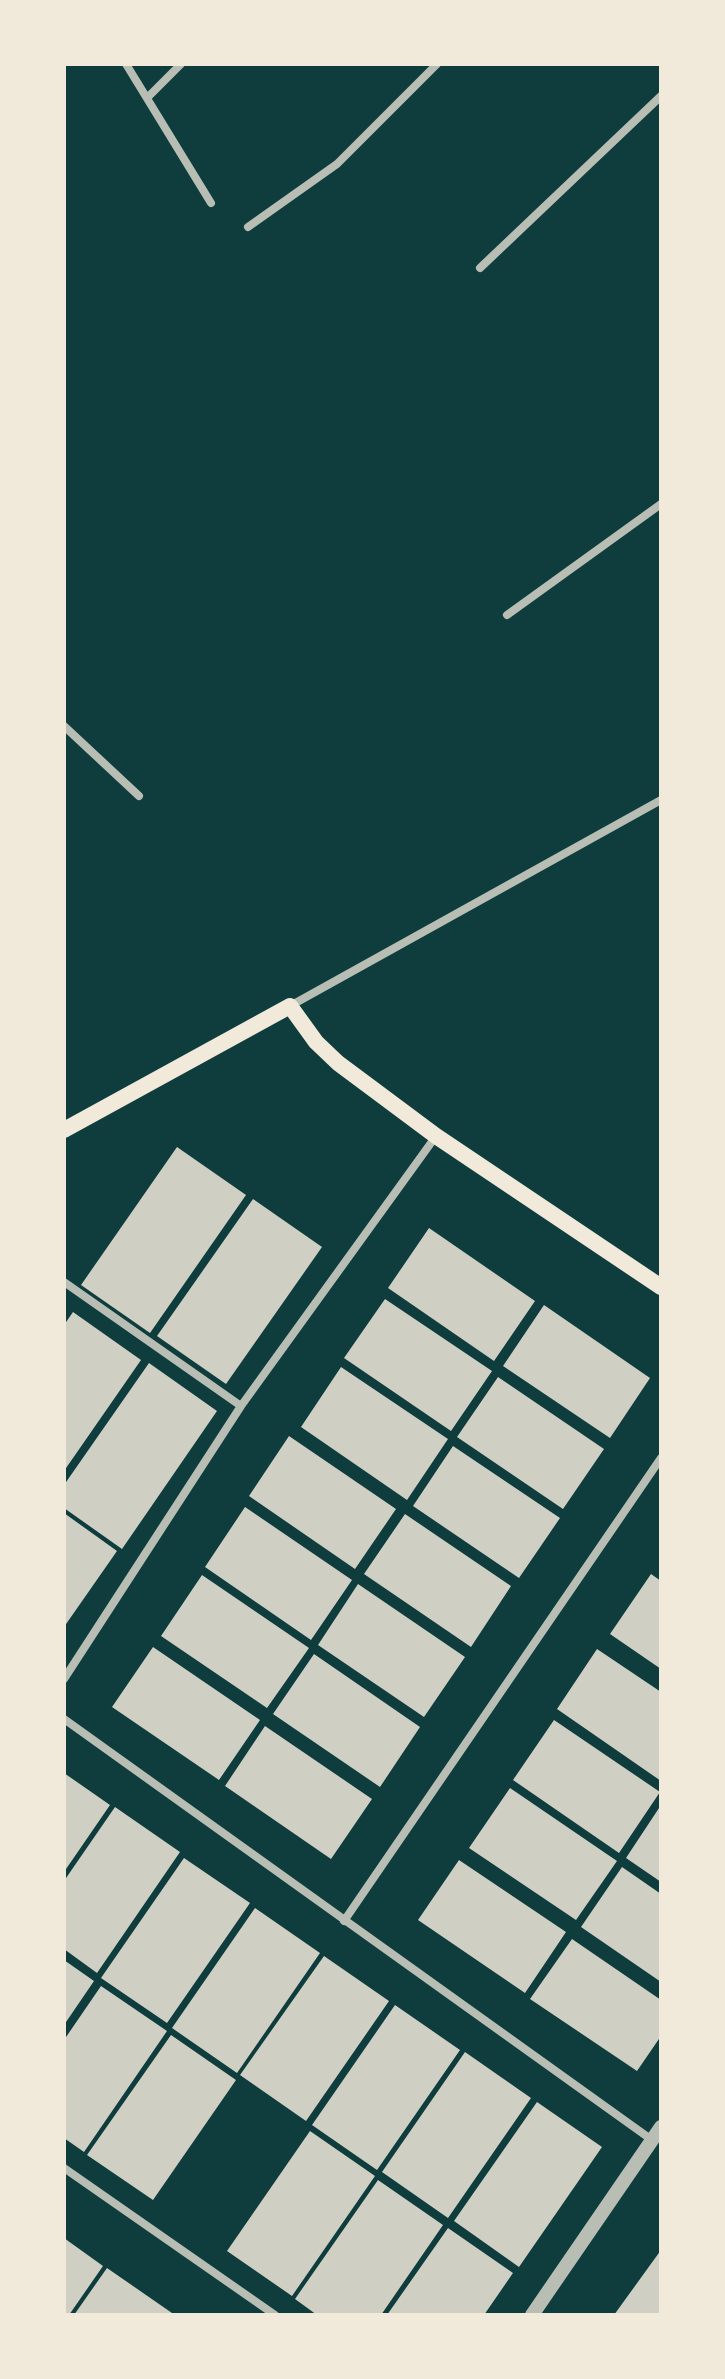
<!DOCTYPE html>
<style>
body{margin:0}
#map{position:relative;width:725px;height:2379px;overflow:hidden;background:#0f3d3e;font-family:"Fira Sans",sans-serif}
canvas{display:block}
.frame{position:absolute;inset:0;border:66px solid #f1e9da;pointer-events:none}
</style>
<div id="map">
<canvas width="725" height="2379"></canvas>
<div class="frame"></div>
</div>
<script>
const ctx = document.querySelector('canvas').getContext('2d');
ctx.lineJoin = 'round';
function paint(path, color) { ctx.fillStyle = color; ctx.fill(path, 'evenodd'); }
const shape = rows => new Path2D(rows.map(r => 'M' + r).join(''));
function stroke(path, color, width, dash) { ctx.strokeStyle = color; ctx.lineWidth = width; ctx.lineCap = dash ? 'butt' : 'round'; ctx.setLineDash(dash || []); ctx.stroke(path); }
paint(shape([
 [177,1147,246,1195,150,1333,81,1285],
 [253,1199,322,1247,226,1384,157,1336],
 [429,1228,535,1301,494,1361,388,1288],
 [385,1299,492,1371,451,1431,344,1358],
 [544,1305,650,1378,610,1438,503,1366],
 [73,1312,141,1360,64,1471,64,1325],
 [149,1363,217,1411,122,1549,64,1508,64,1485],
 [341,1367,448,1439,407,1500,301,1427],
 [498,1377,604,1449,563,1509,457,1437],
 [289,1436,396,1509,355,1569,249,1496],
 [453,1446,560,1518,519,1578,413,1506],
 [245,1507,352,1580,311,1640,205,1567],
 [64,1513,117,1551,64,1627],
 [405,1514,511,1586,471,1647,364,1574],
 [651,1574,661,1581,661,1669,610,1634],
 [202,1575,309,1648,267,1708,161,1636],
 [358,1584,465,1657,424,1717,318,1645],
 [153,1647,260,1720,219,1780,112,1707],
 [597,1649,661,1692,661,1781,557,1709],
 [314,1654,420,1727,380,1787,273,1714],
 [554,1720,660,1792,619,1853,513,1780],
 [265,1726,372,1799,331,1859,225,1786],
 [64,1773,110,1805,64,1872],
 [510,1788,617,1861,576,1920,469,1848],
 [661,1805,661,1882,626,1858],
 [115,1807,180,1852,97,1973,64,1949,64,1881],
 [184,1858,250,1903,167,2023,101,1978],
 [459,1860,566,1932,525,1993,418,1920],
 [622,1867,661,1894,661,1982,581,1927],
 [255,1908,320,1953,237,2073,172,2028],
 [572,1939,661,2000,661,2036,637,2071,530,1999],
 [324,1956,389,2001,306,2121,240,2075],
 [64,1960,94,1981,64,2025],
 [101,1986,167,2031,84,2152,64,2138,64,2040],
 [395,2005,460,2050,377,2170,312,2125],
 [171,2035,236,2080,153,2200,87,2155],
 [465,2052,531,2098,448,2218,382,2172],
 [537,2102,602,2147,519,2267,454,2221],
 [310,2131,375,2176,292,2296,227,2251],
 [378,2180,443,2225,381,2315,317,2315,295,2299],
 [448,2228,513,2273,484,2315,387,2315],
 [64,2238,103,2266,69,2315,64,2315],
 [661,2250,661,2315,614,2315],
 [107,2268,172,2313,170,2315,74,2315]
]), '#cfcfc3');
stroke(shape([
 [126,64,211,203],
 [147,98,181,64],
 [248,227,337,164,437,64],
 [480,268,661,96],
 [507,615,661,504],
 [64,726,139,796],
 [290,1006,661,800],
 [64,1282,241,1406],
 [64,1679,241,1406,436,1136],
 [64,1719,652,2140],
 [344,1921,661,1458],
 [64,2168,275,2315]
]), '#b8beb3', 8);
stroke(shape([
 [532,2315,661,2127]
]), '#b8beb3', 14);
stroke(shape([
 [64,1130,290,1006,316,1042,338,1063,436,1136,661,1287]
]), '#f1e9da', 16);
</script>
